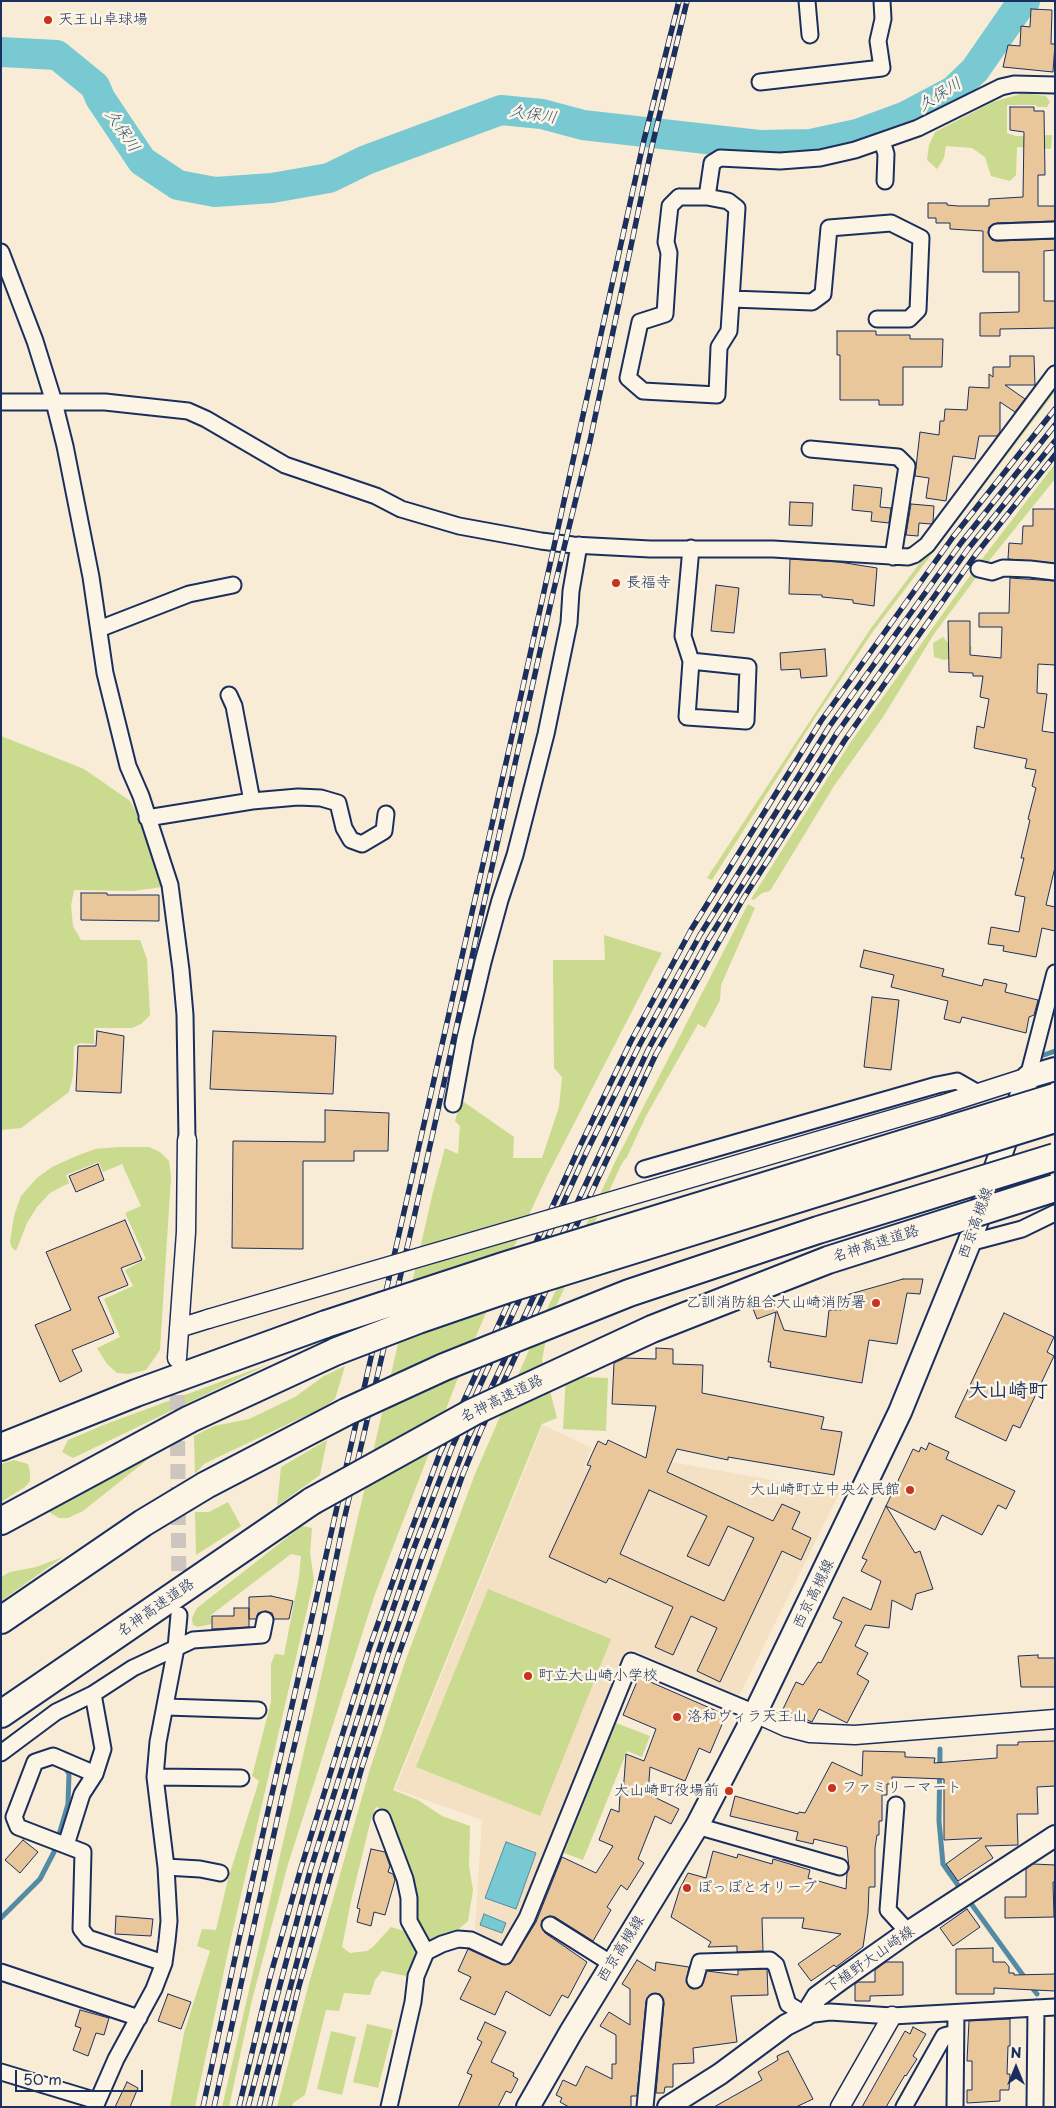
<!DOCTYPE html>
<meta charset="utf-8">
<style>
body{margin:0}
#map{position:relative;width:1056px;height:2108px;overflow:hidden;background:#f8ecd6;font-family:"Playpen Sans",sans-serif}
canvas{display:block}
.frame{position:absolute;inset:0;border:2px solid #1b2f5e;pointer-events:none}
.north{position:absolute;left:991px;top:2043px;width:50px;height:50px;-webkit-text-stroke:4px #fcf5e5;paint-order:stroke;rotate:0deg;font-size:14px;font-weight:700;line-height:20px;text-align:center;color:#1b2f5e}
.north::after{content:'';display:block;margin:auto;width:18px;height:22px;background:#1b2f5e;clip-path:polygon(50% 0,100% 100%,50% 72%,0 100%)}
.scale{position:absolute;left:15px;top:2070px;width:128px;height:22px;box-sizing:border-box;border:2px solid #1b2f5e;border-top:0;padding-left:6px;font-size:15px;line-height:18px;white-space:nowrap;color:#1b2f5e;-webkit-text-stroke:4px #fcf5e5;paint-order:stroke}
</style>
<div id="map">
<canvas width="1056" height="2108"></canvas>
<div class="frame"></div>
<div class="north">N</div>
<div class="scale">50 m</div>
</div>
<script>
const ctx = document.querySelector('canvas').getContext('2d');
ctx.lineJoin = 'round';
function paint(path, color) { ctx.fillStyle = color; ctx.fill(path, 'evenodd'); }
const shape = rows => new Path2D(rows.map(r => 'M' + r).join(''));
function stroke(path, color, width, dash) { ctx.strokeStyle = color; ctx.lineWidth = width; ctx.lineCap = dash ? 'butt' : 'round'; ctx.setLineDash(dash || []); ctx.stroke(path); }
function drawText(font, color, halo, rows, align = 'center') {
  ctx.font = font + ' "Playpen Sans","Klee One",sans-serif'; ctx.lineWidth = 5; ctx.setLineDash([]); ctx.textBaseline = 'middle'; ctx.strokeStyle = halo; ctx.fillStyle = color; for (const [text, x, y, turn = 0] of rows) {
    ctx.save(); ctx.translate(x, y); ctx.rotate((+turn || 0) * Math.PI / 180); ctx.textAlign = isNaN(turn) ? turn : align; if (halo) ctx.strokeText(text, 0, 0); ctx.fillText(text, 0, 0); ctx.restore();
  }
}
paint(shape([
 [543,1425,592,1448,584,1466,638,1491,654,1459,840,1492,739,1696,632,1650,622,1657,522,1919,504,1945,477,1937,475,1928,482,1820,395,1789]
]), '#f4e1c4');
paint(shape([
 [1024,93,1046,96,1050,102,1047,107,1038,107,1035,105,1007,105,1007,133,1016,136,1052,135,1051,149,1017,147,1016,175,1010,181,991,176,985,157,972,148,946,146,944,158,937,169,927,160,929,145,935,132,993,102],
 [1055,383,1055,392,874,630,815,718,712,880,707,878,871,628],
 [1055,464,1055,479,984,567,934,634,883,717,834,786,770,891,762,893,754,900,751,899,850,743,982,559],
 [943,637,947,642,967,643,972,647,971,654,944,660,934,657,933,643],
 [1,736,84,769,130,801,141,821,162,887,133,891,74,890,71,906,73,926,81,940,140,940,147,959,150,1015,141,1024,132,1028,94,1028,94,1044,80,1043,74,1046,73,1076,69,1092,21,1128,1,1130],
 [748,904,755,908,721,985,720,1000,705,1028,698,1024,646,1116,627,1157,622,1163,550,1319,542,1360,557,1418,542,1424,393,1790,418,1800,442,1816,470,1826,469,1866,473,1890,468,1921,453,1934,432,1943,418,1919,416,1897,387,1812,376,1807,371,1819,351,1901,342,1947,350,1953,367,1951,373,1947,391,1927,404,1931,418,1951,406,1976,382,1971,375,1980,370,1995,344,1993,339,2011,326,2010,305,2095,293,2103,292,2107,277,2107,308,1987,370,1769,405,1662,475,1474,543,1318,615,1162],
 [604,935,662,953,546,1178,514,1247,456,1383,375,1594,288,1864,252,2000,229,2107,222,2107,433,1192,445,1148,458,1154,460,1126,455,1121,461,1100,514,1137,513,1158,542,1158,559,1107,562,1077,554,1068,553,960,605,960],
 [118,1147,149,1147,160,1152,169,1161,171,1177,160,1350,146,1370,128,1374,117,1373,107,1364,97,1348,120,1337,104,1299,133,1286,125,1270,146,1259,125,1213,141,1206,122,1164,103,1172,99,1162,66,1175,69,1183,50,1193,37,1207,27,1223,16,1251,12,1248,10,1242,14,1216,21,1196,37,1178,52,1167,74,1157,95,1149],
 [269,1364,73,1458,62,1452,68,1440,106,1424],
 [345,1366,335,1399,324,1407,214,1459,204,1464,195,1474,194,1436,214,1426,249,1419,295,1397,324,1376],
 [566,1376,608,1378,606,1431,563,1429],
 [327,1440,320,1475,277,1506,281,1467],
 [152,1456,83,1511,68,1518,59,1518,49,1512,91,1485],
 [14,1460,28,1464,30,1472,30,1481,25,1487,1,1502,1,1464],
 [228,1502,241,1526,196,1555,195,1512,209,1512],
 [302,1526,312,1528,310,1553,314,1580,231,1938,195,2107,170,2107,184,2033,210,1951,197,1946,202,1929,216,1930,228,1879,259,1781,252,1776,271,1702,271,1664,275,1654,284,1655,299,1577,301,1556,291,1554,211,1615,211,1624,198,1627,193,1625,192,1618,197,1608],
 [63,1557,4,1599,1,1601,1,1577,10,1572,36,1567],
 [488,1589,611,1639,540,1816,416,1767],
 [616,1723,650,1736,642,1757,627,1751,583,1860,564,1853],
 [367,2024,393,2030,378,2088,353,2082],
 [331,2031,356,2037,342,2095,317,2089]
]), '#cada8e');
const water = shape([
 [506,1842,536,1853,516,1909,485,1898,506,1842],
 [484,1914,506,1923,502,1933,480,1925,484,1914]
]);
paint(water, '#79c9d2');
stroke(water, '#538ba4', 1);
stroke(shape([
 [1044,1055,1055,1051],
 [940,1749,939,1821,943,1864,962,1891],
 [967,1898,1025,1978],
 [1,1918,40,1879,54,1852,68,1804,69,1774,66,1769],
 [1030,1985,1037,1994]
]), '#538ba4', 5);
stroke(shape([
 [1,52,57,55,95,86,100,98,142,161,178,185,215,192,272,188,329,178,366,160,501,110,542,114,583,125,759,145,811,144,857,134,906,116,953,91,975,70,1020,5,1025,1]
]), '#79c9d2', 30);
const building = shape([
 [1031,9,1052,10,1051,44,1055,44,1053,72,1003,67,1008,45,1020,46,1021,26,1030,27,1031,9],
 [1010,107,1034,107,1034,111,1044,111,1045,175,1038,175,1038,206,1055,206,1055,221,997,223,989,227,988,233,992,240,997,241,1055,239,1055,250,1044,251,1044,301,1055,301,1055,328,1000,329,1000,336,980,336,980,313,1019,312,1019,272,983,272,983,231,950,229,950,223,936,223,936,218,928,218,928,203,947,203,947,205,958,206,989,206,989,199,1023,197,1024,132,1010,130,1010,107],
 [837,331,876,331,876,335,910,335,910,339,943,339,942,367,903,367,903,405,879,405,879,400,840,400,840,355,837,355,837,331],
 [1010,356,1034,356,1035,385,1005,385,1025,399,1015,412,1000,402,1000,432,997,436,979,436,975,459,953,456,946,501,926,498,929,478,915,476,920,432,939,435,940,421,944,421,945,409,967,410,969,387,989,388,989,374,993,377,993,367,1010,367,1010,356],
 [854,485,882,488,880,507,891,508,889,523,871,521,872,512,852,510,854,485],
 [790,502,813,503,812,526,789,525,790,502],
 [911,504,934,506,933,522,931,524,919,523,918,536,906,535,911,504],
 [1033,509,1055,509,1055,563,1008,559,1009,543,1022,544,1023,526,1033,526,1033,509],
 [790,559,839,562,877,568,874,606,853,603,853,600,822,597,822,595,789,594,790,559],
 [1010,578,1055,581,1055,665,1038,664,1037,693,1047,694,1042,731,1055,733,1055,867,1046,905,1055,907,1055,931,1042,928,1036,957,1003,951,1004,946,988,944,991,927,1019,932,1025,897,1015,895,1024,858,1021,858,1030,820,1028,819,1036,788,1032,786,1036,770,1025,768,1027,759,974,748,977,726,984,728,989,699,980,697,983,676,973,676,973,673,949,672,948,621,970,621,970,655,1001,658,1002,627,979,627,979,613,1009,613,1010,578],
 [716,585,739,588,734,633,711,631,716,585],
 [825,649,827,676,801,678,800,669,781,670,780,653,825,649],
 [81,893,107,893,107,895,159,895,159,921,81,920,81,893],
 [864,950,944,969,942,976,982,986,984,979,1007,984,1005,992,1038,1000,1034,1015,1029,1017,1026,1033,962,1017,960,1023,944,1019,948,1001,891,987,894,975,860,967,864,950],
 [872,997,899,1000,891,1070,864,1067,872,997],
 [97,1031,124,1036,121,1093,76,1091,78,1046,96,1046,97,1031],
 [213,1031,336,1036,333,1094,210,1089,213,1031],
 [325,1110,389,1113,388,1151,354,1151,354,1161,303,1161,303,1249,232,1248,233,1141,325,1142,325,1110],
 [98,1164,104,1180,76,1192,69,1176,98,1164],
 [125,1220,142,1260,121,1268,128,1285,98,1297,114,1333,72,1350,82,1371,60,1382,35,1325,71,1310,46,1252,125,1220],
 [903,1279,923,1279,920,1294,907,1293,897,1344,869,1340,862,1383,770,1367,771,1362,768,1362,776,1312,757,1319,752,1306,772,1298,784,1330,826,1337,829,1310,841,1310,843,1296,903,1279],
 [1004,1313,1054,1337,1047,1352,1054,1356,1020,1428,1013,1425,1006,1441,955,1417,1004,1313],
 [656,1348,673,1349,673,1364,703,1365,702,1393,824,1417,821,1429,842,1432,834,1475,728,1457,728,1460,677,1449,667,1472,773,1521,782,1504,800,1512,792,1529,811,1538,801,1560,782,1551,720,1682,697,1671,717,1628,691,1616,673,1655,655,1647,673,1607,609,1578,606,1583,549,1557,591,1466,587,1465,598,1441,606,1445,608,1440,646,1458,656,1406,612,1404,614,1363,625,1358,656,1359,656,1348],
 [649,1490,707,1516,687,1556,709,1566,728,1526,754,1538,724,1601,620,1554,649,1490],
 [929,1443,949,1452,946,1459,1015,1491,1006,1509,998,1505,982,1535,942,1515,935,1530,886,1506,913,1449,919,1452,921,1447,926,1450,929,1443],
 [886,1506,915,1553,920,1551,933,1589,916,1594,912,1610,892,1600,889,1628,865,1625,855,1646,868,1653,857,1674,869,1681,847,1723,819,1709,812,1722,783,1709,796,1682,803,1685,818,1662,821,1663,842,1622,833,1618,843,1597,871,1610,881,1581,861,1571,867,1560,862,1558,886,1506],
 [271,1596,293,1601,289,1619,274,1619,272,1613,266,1611,258,1613,256,1619,249,1619,249,1597,271,1596],
 [234,1608,249,1608,249,1627,212,1629,212,1616,234,1616,234,1608],
 [1038,1655,1038,1658,1055,1658,1055,1687,1021,1687,1018,1656,1038,1655],
 [639,1677,726,1715,710,1753,699,1748,685,1781,650,1767,648,1794,679,1809,671,1824,655,1816,638,1859,644,1863,627,1890,621,1885,607,1907,611,1910,593,1941,555,1917,550,1916,542,1920,541,1925,545,1933,587,1962,568,1998,562,1995,550,2016,506,1991,495,2015,460,1999,471,1977,458,1971,468,1949,501,1964,510,1964,536,1922,562,1857,596,1873,613,1846,599,1840,611,1809,619,1812,620,1794,623,1794,626,1754,644,1761,656,1729,623,1715,639,1677],
 [1055,1741,1055,1786,1037,1787,1038,1814,1017,1814,1018,1845,985,1846,993,1858,958,1881,946,1864,982,1838,944,1840,944,1779,892,1777,892,1784,887,1784,887,1795,882,1795,882,1821,879,1821,879,1835,877,1835,875,1848,875,1887,869,1887,868,1913,863,1947,836,1967,834,1965,811,1981,798,1964,841,1934,802,1928,804,1918,762,1918,763,1951,737,1952,737,1946,708,1947,711,1942,671,1917,680,1888,688,1873,706,1878,713,1851,737,1858,738,1854,772,1864,773,1859,810,1870,808,1878,846,1889,847,1873,849,1869,847,1847,814,1839,813,1844,796,1840,798,1832,730,1816,735,1796,798,1814,799,1812,805,1813,832,1762,862,1776,863,1751,905,1752,905,1757,935,1758,934,1763,997,1758,997,1745,1018,1745,1018,1742,1055,1741],
 [23,1840,38,1852,20,1873,5,1860,23,1840],
 [371,1849,385,1852,390,1866,388,1872,393,1874,395,1880,385,1915,374,1912,371,1926,357,1922,360,1909,357,1908,371,1849],
 [1033,1864,1055,1865,1055,1882,1053,1882,1054,1917,1005,1918,1005,1897,1026,1897,1026,1869,1033,1864],
 [967,1909,980,1927,953,1946,940,1928,967,1909],
 [116,1916,153,1919,151,1936,115,1934,116,1916],
 [993,1948,993,1962,1005,1962,1009,1967,1009,1973,1014,1973,1014,1975,1055,1974,1055,1991,994,1988,994,1994,956,1994,956,1949,993,1948],
 [637,1960,655,1971,656,1962,689,1967,686,1982,689,1987,693,1989,702,1986,707,1971,738,1975,738,1970,767,1969,768,1995,731,1996,737,2042,693,2048,694,2063,673,2064,673,2087,665,2087,664,2093,656,2093,664,2003,660,1994,651,1994,646,2001,637,2096,631,2096,631,2107,569,2107,560,2102,562,2098,556,2095,563,2080,576,2086,586,2066,612,2079,612,2064,616,2064,616,2035,600,2026,609,2012,630,2025,630,1989,622,1984,637,1960],
 [886,1962,903,1962,903,1995,870,1996,870,2001,855,2001,855,1984,858,1982,875,1982,875,1970,886,1962],
 [168,1994,191,2002,181,2029,158,2021,168,1994],
 [80,2010,109,2018,104,2035,96,2033,88,2056,73,2050,81,2028,75,2026,80,2010],
 [1010,2019,1010,2046,1008,2046,1007,2074,1010,2074,1009,2090,1000,2090,1000,2101,967,2103,967,2090,972,2090,972,2061,967,2061,969,2021,1010,2019],
 [485,2022,506,2032,491,2062,514,2073,513,2076,518,2079,511,2093,506,2091,498,2107,458,2107,472,2075,467,2073,482,2042,477,2039,485,2022],
 [913,2027,926,2034,913,2056,917,2059,906,2076,905,2075,886,2107,862,2107,905,2031,910,2034,913,2027],
 [788,2051,813,2099,796,2107,714,2107,762,2080,758,2072,778,2060,777,2056,788,2051],
 [127,2082,138,2088,130,2107,115,2107,127,2082]
]);
paint(building, '#eac79b');
stroke(building, '#1b2f5e', 1);
stroke(shape([
 [177,1372,179,1596]
]), '#ccc6be', 15, [15, 8]);
const minor = shape([
 [807,1,810,35],
 [760,82,882,68,878,41,883,19,882,1],
 [882,141,886,154,885,181],
 [679,197,707,197,728,201,737,208,729,331,719,347,717,395,643,391,628,378,640,322,665,314,669,253,666,242,670,206,679,197],
 [707,197,712,163,720,158,780,161,820,158,855,150,918,128,1001,87,1014,84,1055,85],
 [997,232,1055,230],
 [1,252,35,341,54,402,65,446,91,577,105,673,128,766,141,796,170,885,181,970,185,1015,187,1140],
 [732,299,812,302,823,294,829,228,891,223,921,238,918,310,909,319,877,319],
 [1,402,105,402,188,411,206,419,285,465,376,496,401,509,459,526,541,541,573,545,650,549,773,549,908,557,914,555,927,545,1055,374],
 [810,449,898,457,907,466,893,557],
 [691,548,683,636,691,661,687,717,746,721,748,667,691,661],
 [979,569,992,572,1003,568,1030,569,1055,572],
 [99,629,189,594,233,585],
 [229,695,234,706,252,801],
 [147,818,252,801,298,797,321,798,338,803,344,828,351,840,362,844,384,831,386,814],
 [1028,1077,1055,973],
 [453,1104,465,1038,483,962,500,900,515,855,546,734,569,623,571,591,579,545],
 [644,1169,937,1085,957,1081,978,1093],
 [969,1243,1022,1229,1055,1213],
 [166,1707,258,1710],
 [1,1753,56,1712,93,1694,133,1668,193,1640,262,1635,265,1620],
 [95,1774,53,1756,35,1762,14,1817,18,1827,83,1852,81,1929,88,1938,164,1963],
 [155,1777,241,1778],
 [896,1805,888,1910,908,1932],
 [382,1818,405,1879,409,1898,409,1921,426,1952],
 [697,1826,840,1867],
 [66,1845,82,1794,95,1774,103,1749,93,1694],
 [166,1867,200,1869,220,1873],
 [550,1925,612,1964],
 [1,1972,139,2018],
 [695,1980,700,1962,770,1960,776,1965,788,2004,806,2015,830,2012,892,2016,1055,2007],
 [1,2072,97,2101],
 [95,2107,116,2059,154,1989,164,1963,167,1941,169,1921,166,1867,155,1777,158,1742,176,1648,179,1615],
 [389,2107,413,2002,416,1976,426,1952,442,1944,458,1939,471,1940,505,1956,527,1918,631,1661,755,1713],
 [645,2107,655,2002],
 [904,2107,944,2036,955,2033],
 [955,2107,956,2013],
 [1035,2107,1036,2008]
]);
const tertiary = shape([
 [941,1105,1028,1077],
 [179,1328,208,1319],
 [177,1358,186,1232,187,1140],
 [755,1713,786,1727,810,1733,855,1735,1055,1719],
 [840,2107,892,2016]
]);
const secondary = shape([
 [668,2107,720,2074,786,2025,806,2015,817,1997,840,1980,908,1932,1055,1836]
]);
const primary = shape([
 [528,2107,571,2032,697,1826,749,1726,900,1412,969,1243,1028,1077,1055,1069]
]);
const motorway = shape([
 [1,1447,136,1393,326,1324],
 [1,1521,190,1419,337,1351],
 [1,1620,143,1523,206,1485,346,1412],
 [1,1714,312,1501]
]);
stroke(minor, '#1b2f5e', 19);
stroke(tertiary, '#1b2f5e', 21);
stroke(secondary, '#1b2f5e', 24);
stroke(primary, '#1b2f5e', 26);
stroke(motorway, '#1b2f5e', 30);
stroke(minor, '#fcf5e5', 15);
stroke(tertiary, '#fcf5e5', 18);
stroke(secondary, '#fcf5e5', 20);
stroke(primary, '#fcf5e5', 22);
stroke(motorway, '#fcf5e5', 26);
const rail = shape([
 [203,2107,239,1939,510,745,644,140,679,1],
 [214,2107,283,1793,319,1643,344,1520,413,1222,553,593,590,441,652,146,687,1],
 [239,2107,270,1977,301,1868,369,1649,404,1550,440,1453,580,1146,631,1041,691,930,821,721,953,537,1055,409],
 [248,2107,310,1871,378,1653,412,1553,453,1445,587,1151,639,1046,700,935,829,727,961,543,1055,425],
 [259,2107,320,1874,388,1655,422,1557,468,1438,648,1050,708,940,837,733,968,549,1055,441],
 [269,2107,299,1986,362,1767,397,1659,463,1474,482,1428,656,1054,743,899,845,740,976,554,1055,455]
]);
stroke(rail, '#1b2f5e', 5.5);
stroke(rail, '#fcf5e5', 4, [11]);
const tertiaryBridge = shape([
 [208,1319,941,1105]
]);
const motorwayBridge = shape([
 [326,1324,506,1265,1055,1097],
 [337,1351,418,1320,508,1289,1055,1119],
 [346,1412,444,1367,629,1293,818,1230,1055,1157],
 [312,1501,473,1412,652,1329,828,1260,1055,1188]
]);
stroke(tertiaryBridge, '#1b2f5e', 21, []);
stroke(motorwayBridge, '#1b2f5e', 30, []);
stroke(tertiaryBridge, '#fcf5e5', 18);
stroke(motorwayBridge, '#fcf5e5', 26);
for (const [x, y, r, color] of [
 [48,20,5,"#c8321e"],
 [616,583,5,"#c8321e"],
 [876,1303,5,"#c8321e"],
 [910,1490,5,"#c8321e"],
 [528,1676,5,"#c8321e"],
 [677,1717,5,"#c8321e"],
 [832,1788,5,"#c8321e"],
 [729,1791,5,"#c8321e"],
 [687,1888,5,"#c8321e"]
]) { const dot = new Path2D(); dot.arc(x, y, r, 0, 2 * Math.PI); ctx.fillStyle = color; ctx.fill(dot); stroke(dot, '#fcf5e5', 2); }
drawText('15px', '#1b2f5e', '#fcf5e5', [
 ["天王山卓球場",58,20],
 ["長福寺",626,583],
 ["乙訓消防組合大山崎消防署",866,1303,"right"],
 ["大山崎町立中央公民館",900,1490,"right"],
 ["町立大山崎小学校",538,1676],
 ["洛和ヴィラ天王山",687,1717],
 ["ファミリーマート",842,1788],
 ["大山崎町役場前",719,1791,"right"],
 ["ぽっぽとオリーブ",697,1888]
], 'left');
drawText('15px', '#1b2f5e', '#fcf5e5', [
 ["西京高槻線",976,1223,-70],
 ["名神高速道路",876,1244,-18],
 ["名神高速道路",502,1399,-26],
 ["西京高槻線",814,1594,-64],
 ["名神高速道路",156,1608,-35],
 ["西京高槻線",621,1949,-58],
 ["下植野大山崎線",870,1960,-35]
]);
drawText('italic 16px', '#32567b', '#fcf5e5', [
 ["久保川",940,95,-32],
 ["久保川",533,115,9],
 ["久保川",122,131,56]
]);
drawText('bold 20px', '#1b2f5e', '#fcf5e5', [
 ["大山崎町",1008,1391]
]);
</script>
